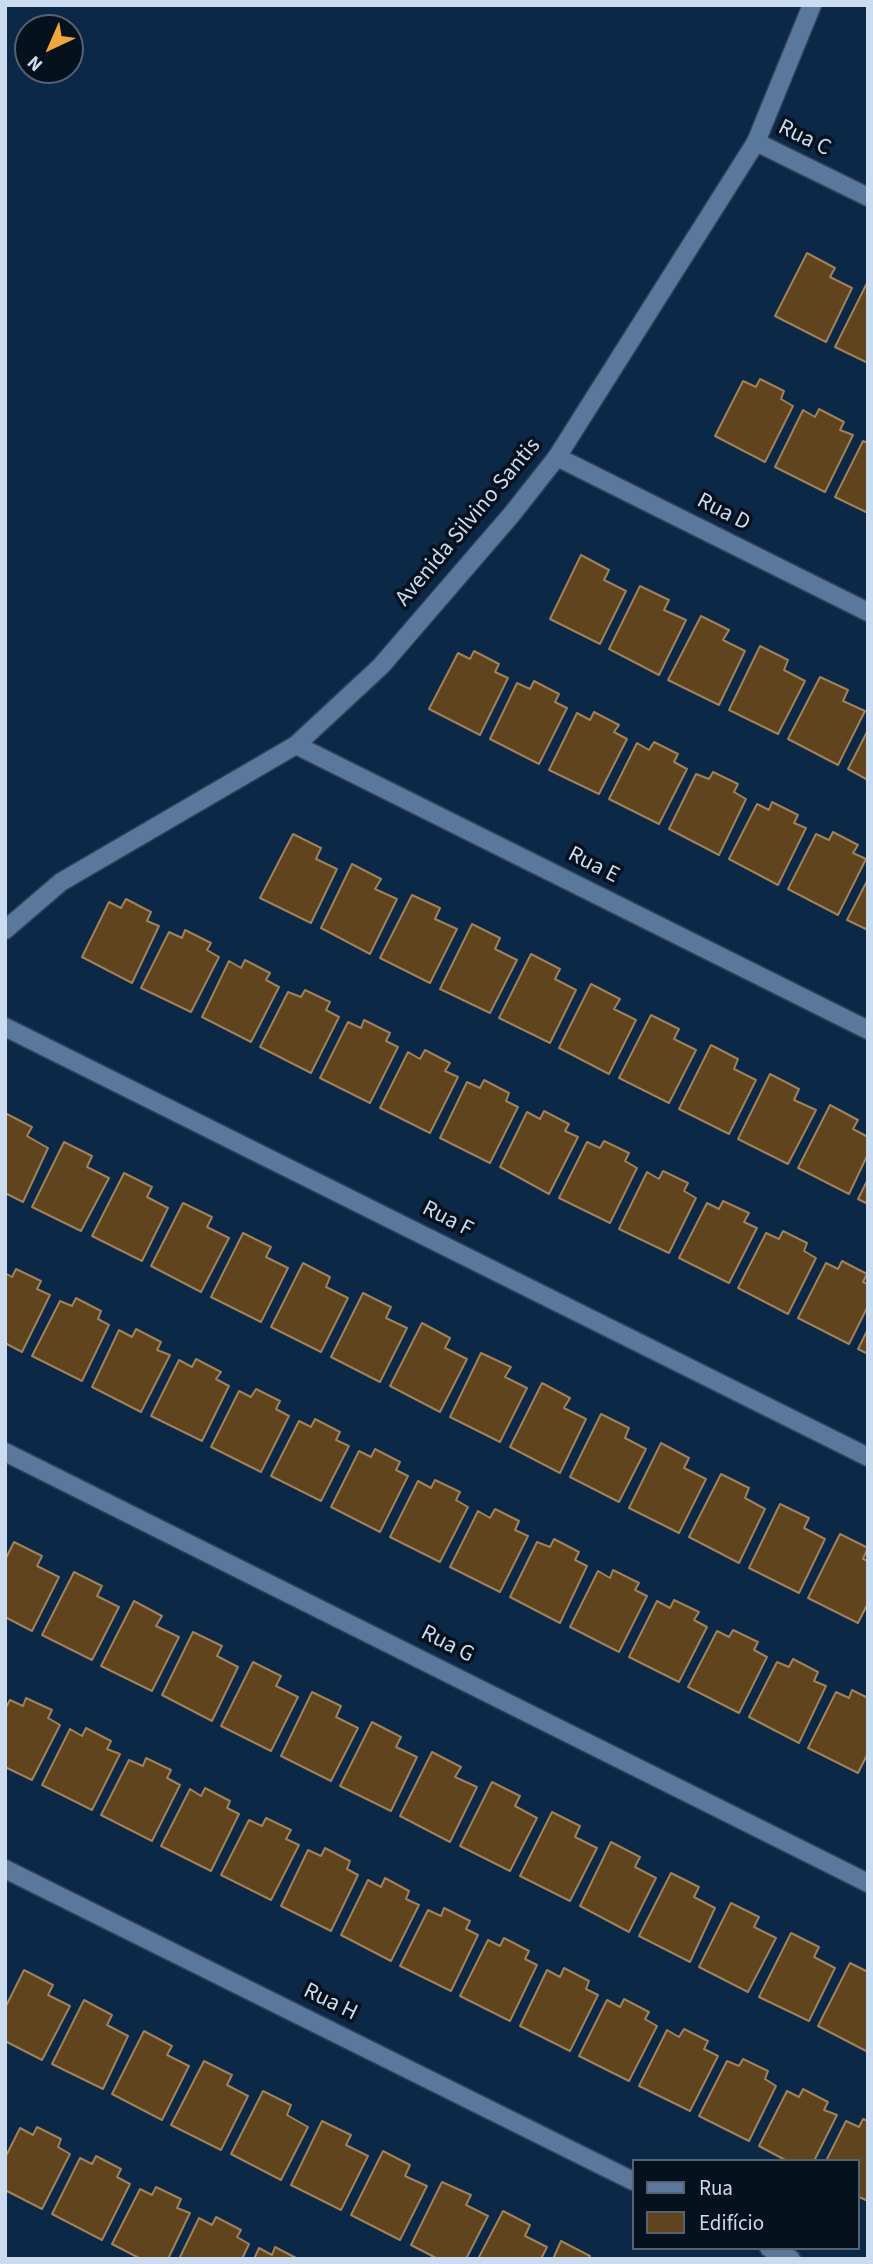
<!DOCTYPE html>
<meta charset="utf-8">
<style>
body{margin:0}
#map{position:relative;width:873px;height:2264px;overflow:hidden;background:#0c2847;font-family:"Source Sans 3",sans-serif}
canvas{display:block}
.frame{position:absolute;inset:0;border:7px solid #cbdcf0;pointer-events:none}
.legend{position:absolute;left:632px;top:2159px;width:228px;height:91px;box-sizing:border-box;background:#06111e;border:2px solid #556272;margin:0;padding:9px 12px;list-style:none;font-size:21px;color:#cbdcf0}
.legend li{display:flex;align-items:center;gap:14px;height:35px}
.legend b{width:35px;border:2px solid #556272}
.north{position:absolute;left:14px;top:14px;width:70px;height:70px;box-sizing:border-box;background:#06111e;border:2px solid #556272;border-radius:50%;rotate:224deg;font-size:19px;font-weight:700;line-height:28px;text-align:center;color:#cbdcf0}
.north::after{content:'';display:block;margin:auto;width:24px;height:32px;background:#efa73d;clip-path:polygon(50% 0,100% 100%,50% 72%,0 100%)}
</style>
<div id="map">
<canvas width="873" height="2264"></canvas>
<div class="frame"></div>
<ul class="legend">
<li><b style="height:9px;background:#5a789c"></b>Rua</li>
<li><b style="height:19px;background:#60441e"></b>Edifício</li>
</ul>
<div class="north">N</div>
</div>
<script>
const ctx = document.querySelector('canvas').getContext('2d');
ctx.lineJoin = 'round';
function paint(path, color) { ctx.fillStyle = color; ctx.fill(path, 'evenodd'); }
const shape = rows => new Path2D(rows.map(r => 'M' + r).join(''));
function stroke(path, color, width, dash) { ctx.strokeStyle = color; ctx.lineWidth = width; ctx.lineCap = dash ? 'butt' : 'round'; ctx.setLineDash(dash || []); ctx.stroke(path); }
function drawText(font, color, halo, rows, align = 'center') {
  ctx.font = font + ' "Source Sans 3",sans-serif'; ctx.lineWidth = 7; ctx.setLineDash([]); ctx.textBaseline = 'middle'; ctx.strokeStyle = halo; ctx.fillStyle = color; for (const [text, x, y, turn = 0] of rows) {
    ctx.save(); ctx.translate(x, y); ctx.rotate((+turn || 0) * Math.PI / 180); ctx.textAlign = isNaN(turn) ? turn : align; if (halo) ctx.strokeText(text, 0, 0); ctx.fillText(text, 0, 0); ctx.restore();
  }
}
const building = shape([
 [807,253,835,268,830,277,852,288,826,342,775,316,807,253],
 [867,283,868,284,868,363,835,347,867,283],
 [760,379,784,391,781,399,793,406,765,462,715,436,743,381,756,387,760,379],
 [819,409,844,422,840,430,853,435,825,492,775,467,803,410,815,417,819,409],
 [863,441,868,443,868,513,835,497,863,441],
 [581,555,609,570,604,580,626,591,600,644,550,619,581,555],
 [640,586,669,600,664,610,686,620,659,675,609,649,640,586],
 [701,616,729,630,723,640,745,651,719,705,668,680,701,616],
 [760,646,788,660,784,670,805,681,778,734,729,710,760,646],
 [474,651,499,664,495,672,508,678,480,735,429,709,458,653,470,659,474,651],
 [820,677,848,690,843,701,865,711,838,765,788,739,820,677],
 [534,681,559,694,555,702,567,708,539,764,490,739,517,683,530,689,534,681],
 [594,712,619,725,614,732,627,739,599,794,549,770,577,713,590,720,594,712],
 [868,730,868,780,848,769,868,730],
 [654,742,678,754,674,762,687,769,659,824,609,799,637,743,649,750,654,742],
 [713,772,738,784,734,792,746,799,719,855,669,829,696,774,709,779,713,772],
 [772,802,798,815,794,823,806,828,778,885,729,859,757,804,769,810,772,802],
 [833,832,858,845,853,853,866,859,838,915,788,889,816,834,829,840,833,832],
 [293,834,321,848,316,859,337,869,311,923,260,898,293,834],
 [352,864,381,879,375,889,397,899,370,954,321,928,352,864],
 [868,879,868,930,847,920,868,879],
 [412,895,440,908,435,919,457,929,430,983,380,958,412,895],
 [126,899,151,912,147,921,159,926,132,983,82,957,109,902,121,908,126,899],
 [472,924,500,938,495,949,517,960,490,1013,440,989,472,924],
 [185,930,211,943,207,950,219,957,191,1012,141,988,169,932,182,938,185,930],
 [531,954,560,969,555,979,576,990,550,1043,499,1018,531,954],
 [245,960,270,973,266,980,279,987,251,1042,202,1017,229,961,241,968,245,960],
 [591,984,620,999,614,1009,636,1020,609,1074,559,1048,591,984],
 [305,990,330,1002,326,1010,339,1017,311,1073,260,1047,288,992,301,997,305,990],
 [651,1015,679,1029,674,1039,696,1050,669,1103,619,1078,651,1015],
 [364,1020,390,1033,386,1041,398,1047,370,1103,320,1078,348,1022,361,1028,364,1020],
 [711,1045,738,1059,734,1069,756,1080,729,1134,679,1109,711,1045],
 [425,1050,450,1063,445,1071,458,1077,430,1133,380,1108,408,1052,420,1059,425,1050],
 [770,1074,799,1089,794,1100,816,1110,788,1164,738,1139,770,1074],
 [484,1080,509,1093,506,1101,518,1107,490,1163,440,1138,467,1082,480,1088,484,1080],
 [830,1105,858,1120,853,1129,868,1137,868,1154,849,1194,798,1168,830,1105],
 [544,1111,569,1124,565,1131,578,1137,549,1194,500,1167,527,1112,540,1119,544,1111],
 [5,1113,32,1127,27,1136,48,1148,23,1202,5,1193,5,1113],
 [604,1141,629,1153,625,1161,637,1168,610,1223,559,1198,587,1142,600,1148,604,1141],
 [64,1142,92,1156,87,1167,109,1178,81,1231,32,1207,64,1142],
 [663,1171,688,1183,684,1191,696,1198,669,1253,619,1229,647,1172,659,1179,663,1171],
 [124,1173,152,1187,147,1197,168,1208,142,1261,92,1236,124,1173],
 [868,1179,868,1204,858,1199,868,1179],
 [723,1201,749,1213,744,1222,757,1228,729,1283,679,1258,707,1203,719,1209,723,1201],
 [183,1203,212,1217,207,1227,229,1238,201,1292,151,1266,183,1203],
 [783,1231,807,1243,804,1251,816,1258,788,1314,738,1288,766,1233,779,1239,783,1231],
 [243,1233,271,1247,266,1257,288,1268,261,1322,211,1297,243,1233],
 [842,1261,867,1274,863,1282,868,1284,868,1306,849,1344,798,1318,826,1263,838,1269,842,1261],
 [303,1263,330,1277,326,1287,348,1298,321,1352,271,1327,303,1263],
 [16,1269,41,1281,37,1289,50,1295,22,1352,5,1343,5,1273,12,1277,16,1269],
 [363,1293,391,1307,386,1318,407,1328,380,1382,331,1357,363,1293],
 [76,1298,101,1311,98,1319,109,1325,82,1381,32,1356,60,1301,72,1306,76,1298],
 [422,1323,450,1338,445,1348,467,1359,440,1412,390,1386,422,1323],
 [136,1329,161,1342,157,1350,170,1355,141,1412,92,1387,119,1330,132,1337,136,1329],
 [868,1329,868,1354,858,1349,868,1329],
 [481,1353,511,1367,505,1377,527,1388,500,1442,450,1417,481,1353],
 [196,1359,221,1372,216,1379,229,1386,202,1441,151,1416,179,1360,192,1367,196,1359],
 [542,1383,570,1398,564,1408,586,1419,560,1473,510,1447,542,1383],
 [256,1389,280,1401,276,1409,289,1416,261,1472,211,1447,239,1391,251,1397,256,1389],
 [601,1414,629,1428,625,1438,646,1449,619,1502,570,1477,601,1414],
 [315,1419,340,1432,336,1440,349,1446,321,1501,271,1476,299,1421,311,1427,315,1419],
 [661,1443,689,1458,684,1468,706,1479,679,1533,629,1508,661,1443],
 [375,1449,400,1462,396,1470,408,1476,380,1532,331,1507,359,1451,371,1457,375,1449],
 [721,1474,749,1488,745,1498,765,1509,739,1563,689,1537,721,1474],
 [435,1480,460,1492,456,1500,468,1507,440,1562,390,1537,418,1481,431,1488,435,1480],
 [780,1504,809,1518,804,1528,825,1539,799,1593,749,1568,780,1504],
 [495,1509,519,1521,515,1530,528,1536,500,1592,450,1567,478,1511,490,1518,495,1509],
 [840,1534,868,1548,863,1559,868,1561,868,1603,858,1623,808,1598,840,1534],
 [554,1539,579,1552,575,1560,587,1566,560,1623,510,1597,537,1542,550,1547,554,1539],
 [14,1542,42,1556,37,1566,59,1577,32,1631,5,1617,5,1560,14,1542],
 [613,1570,639,1583,635,1590,647,1596,619,1652,570,1627,598,1571,610,1578,613,1570],
 [74,1572,102,1586,97,1596,119,1607,92,1660,42,1635,74,1572],
 [674,1600,699,1612,694,1620,707,1627,679,1682,629,1657,657,1601,670,1608,674,1600],
 [134,1601,162,1616,156,1626,179,1637,152,1691,101,1666,134,1601],
 [733,1630,758,1642,754,1650,767,1657,739,1713,688,1687,717,1631,729,1637,733,1630],
 [193,1632,222,1646,217,1656,238,1667,212,1721,162,1695,193,1632],
 [793,1659,818,1672,814,1681,826,1686,799,1743,749,1717,777,1662,789,1667,793,1659],
 [253,1662,281,1676,276,1686,298,1697,271,1751,221,1726,253,1662],
 [852,1690,868,1698,868,1753,858,1773,808,1748,836,1692,849,1698,852,1690],
 [312,1692,341,1706,336,1717,358,1728,331,1781,281,1756,312,1692],
 [26,1698,52,1710,48,1718,60,1725,32,1780,5,1767,5,1709,10,1700,23,1706,26,1698],
 [372,1722,401,1737,396,1747,417,1757,391,1811,340,1786,372,1722],
 [86,1728,111,1741,107,1749,120,1754,92,1810,42,1785,70,1729,82,1736,86,1728],
 [432,1752,461,1767,455,1777,477,1787,450,1842,400,1816,432,1752],
 [146,1758,171,1770,167,1778,180,1785,152,1841,101,1815,129,1760,143,1766,146,1758],
 [492,1782,520,1796,515,1806,537,1818,510,1871,460,1846,492,1782],
 [205,1788,230,1801,227,1808,239,1814,211,1871,161,1846,190,1789,201,1796,205,1788],
 [552,1812,580,1826,575,1837,597,1848,570,1901,520,1876,552,1812],
 [266,1818,291,1830,286,1839,299,1845,271,1900,221,1875,249,1820,262,1826,266,1818],
 [611,1842,640,1857,635,1867,656,1878,629,1932,580,1906,611,1842],
 [325,1848,350,1861,347,1869,358,1875,331,1931,281,1906,308,1850,321,1856,325,1848],
 [671,1873,699,1887,694,1897,715,1908,690,1962,639,1936,671,1873],
 [385,1878,409,1891,406,1899,419,1905,391,1961,341,1935,368,1880,381,1887,385,1878],
 [731,1903,759,1917,754,1927,776,1938,748,1992,699,1967,731,1903],
 [444,1908,470,1921,466,1929,478,1935,451,1991,400,1966,428,1910,441,1916,444,1908],
 [791,1933,819,1947,814,1957,835,1968,809,2021,759,1997,791,1933],
 [504,1938,529,1951,525,1959,537,1965,510,2021,460,1996,488,1940,500,1946,504,1938],
 [850,1963,868,1972,868,2052,818,2026,850,1963],
 [564,1968,589,1981,586,1989,598,1995,570,2051,520,2026,547,1970,560,1977,564,1968],
 [24,1970,53,1985,48,1995,70,2006,42,2060,5,2041,5,2008,24,1970],
 [624,1999,649,2012,645,2019,657,2026,629,2081,579,2056,607,2000,620,2007,624,1999],
 [84,2000,112,2015,107,2025,128,2036,103,2089,52,2064,84,2000],
 [684,2029,708,2041,704,2049,718,2056,690,2111,639,2086,667,2030,679,2037,684,2029],
 [144,2031,172,2046,167,2055,189,2066,162,2120,112,2094,144,2031],
 [743,2059,768,2071,765,2079,776,2086,749,2141,699,2116,727,2061,739,2066,743,2059],
 [204,2061,232,2075,227,2085,248,2096,221,2150,171,2125,204,2061],
 [803,2089,828,2102,824,2110,837,2115,814,2161,787,2161,759,2146,787,2091,799,2097,803,2089],
 [263,2091,291,2105,287,2115,308,2127,281,2180,231,2154,263,2091],
 [863,2119,868,2121,868,2201,857,2196,857,2161,826,2161,846,2121,859,2127,863,2119],
 [322,2121,351,2135,346,2145,368,2156,341,2210,291,2185,322,2121],
 [37,2127,61,2139,58,2147,70,2154,42,2209,5,2190,5,2158,20,2128,33,2135,37,2127],
 [383,2151,410,2165,405,2176,427,2186,400,2240,351,2215,383,2151],
 [96,2156,121,2169,117,2177,130,2184,102,2240,52,2214,80,2158,92,2164,96,2156],
 [442,2182,471,2195,466,2205,488,2216,466,2259,438,2259,411,2245,442,2182],
 [156,2187,181,2199,177,2208,190,2213,168,2259,141,2259,112,2244,140,2189,152,2195,156,2187],
 [503,2211,530,2225,525,2236,547,2247,541,2259,478,2259,503,2211],
 [216,2217,241,2230,237,2237,249,2244,242,2259,179,2259,199,2218,212,2225,216,2217],
 [561,2241,590,2256,588,2259,553,2259,561,2241],
 [275,2247,298,2259,254,2259,259,2248,272,2255,275,2247]
]);
paint(building, '#60441e');
stroke(building, '#a0815a', 2);
const minor = shape([
 [756,142,868,197],
 [557,457,868,612],
 [296,745,868,1030],
 [5,1027,868,1457],
 [5,1452,868,1883],
 [5,1869,633,2181],
 [769,2248,791,2259]
]);
const secondary = shape([
 [5,930,61,882,296,745,381,666,512,514,557,457,756,142,812,5]
]);
stroke(minor, '#31405b', 21);
stroke(secondary, '#31405b', 21);
stroke(minor, '#5a789c', 18);
stroke(secondary, '#5a789c', 18);
drawText('23px', '#cbdcf0', '#06111e', [
 ["Rua C",804,139,26],
 ["Rua D",723,513,27],
 ["Avenida Silvino Santis",469,523,-50],
 ["Rua E",593,866,27],
 ["Rua F",447,1220,27],
 ["Rua G",447,1645,27],
 ["Rua H",330,2003,26]
]);
</script>
